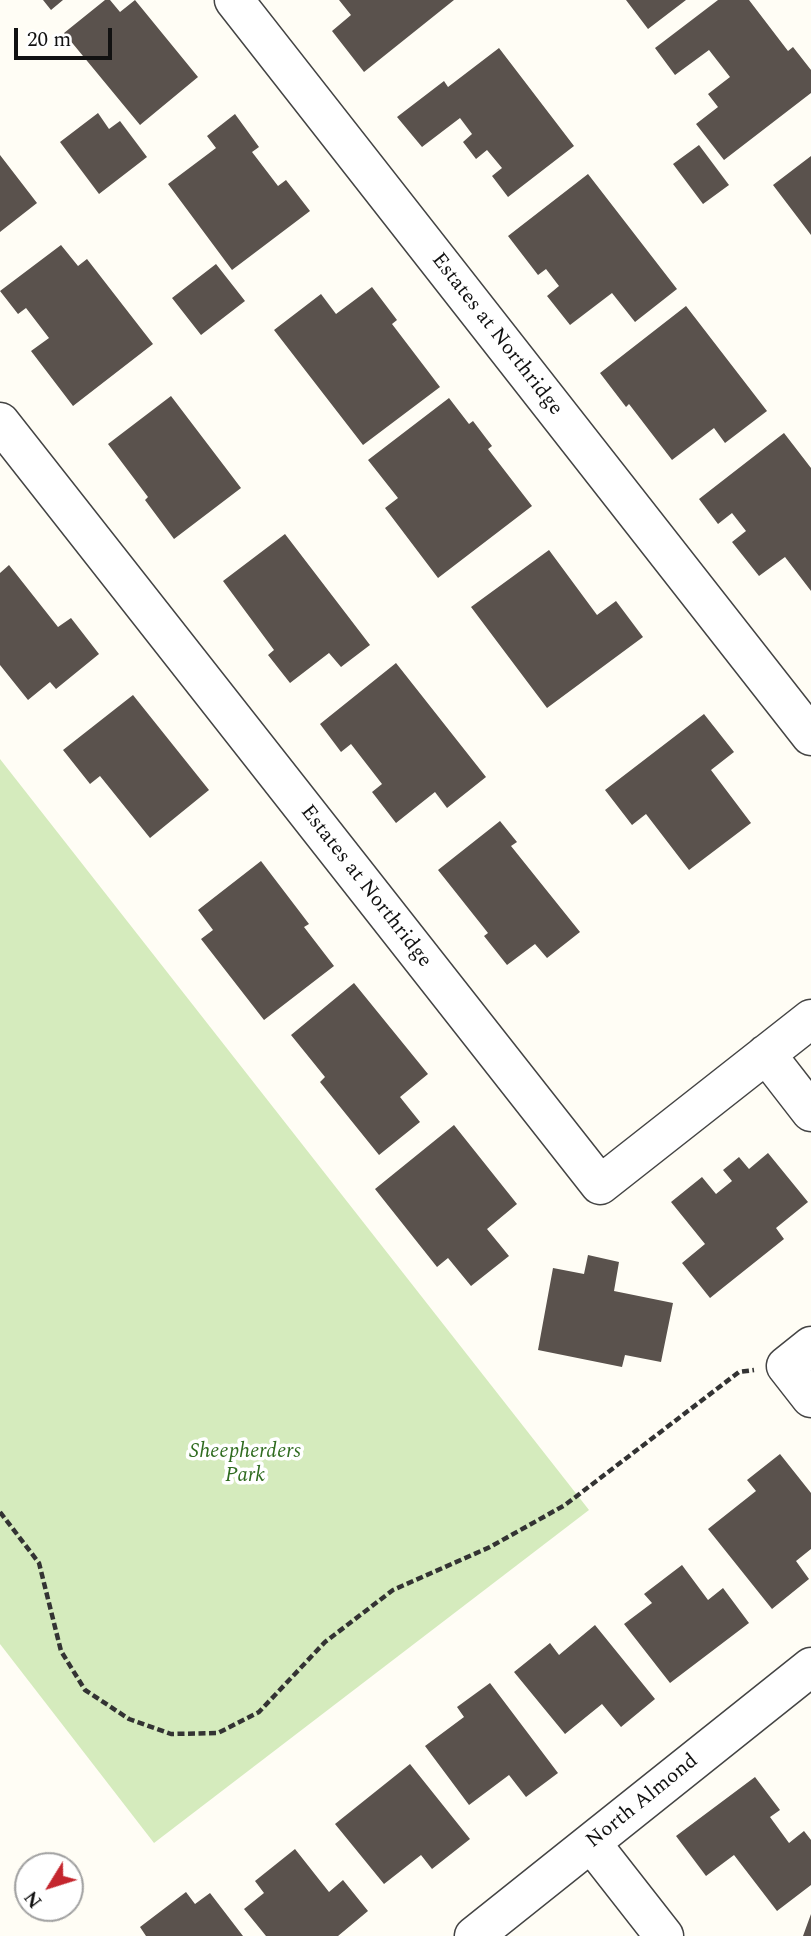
<!DOCTYPE html>
<style>
body{margin:0}
#map{position:relative;width:811px;height:1936px;overflow:hidden;background:#fffdf5;font-family:Spectral,serif}
canvas{display:block}
.north{position:absolute;left:14px;top:1852px;width:70px;height:70px;box-sizing:border-box;background:#fff;border:2px solid #a0a0a0;border-radius:50%;rotate:232deg;font-size:19px;font-weight:700;line-height:28px;text-align:center;color:#111}
.north::after{content:'';display:block;margin:auto;width:24px;height:32px;background:#c4262e;clip-path:polygon(50% 0,100% 100%,50% 72%,0 100%)}
.scale{position:absolute;left:14px;top:28px;width:98px;height:32px;box-sizing:border-box;border:4px solid #111;border-top:0;padding-left:9px;font-size:21px;line-height:24px;white-space:nowrap;color:#111;-webkit-text-stroke:5px #fff;paint-order:stroke}
</style>
<div id="map">
<canvas width="811" height="1936"></canvas>
<div class="north">N</div>
<div class="scale">20 m</div>
</div>
<script>
const ctx = document.querySelector('canvas').getContext('2d');
ctx.lineJoin = 'round';
function paint(path, color) { ctx.fillStyle = color; ctx.fill(path, 'evenodd'); }
const shape = rows => new Path2D(rows.map(r => 'M' + r).join(''));
function stroke(path, color, width, dash) { ctx.strokeStyle = color; ctx.lineWidth = width; ctx.lineCap = dash ? 'butt' : 'round'; ctx.setLineDash(dash || []); ctx.stroke(path); }
function drawText(font, color, halo, rows, align = 'center') {
  ctx.font = font + ' Spectral,serif'; ctx.lineWidth = 7; ctx.setLineDash([]); ctx.textBaseline = 'middle'; ctx.strokeStyle = halo; ctx.fillStyle = color; for (const [text, x, y, turn = 0] of rows) {
    ctx.save(); ctx.translate(x, y); ctx.rotate((+turn || 0) * Math.PI / 180); ctx.textAlign = isNaN(turn) ? turn : align; if (halo) ctx.strokeText(text, 0, 0); ctx.fillText(text, 0, 0); ctx.restore();
  }
}
paint(shape([
 [0,759,589,1510,154,1843,0,1644]
]), '#d5ebbd');
paint(shape([
 [43,0,63,0,51,10],
 [105,0,110,0,120,12,135,0,198,77,140,125,64,33],
 [339,0,454,0,364,72,332,31,351,15],
 [626,0,686,0,648,29],
 [718,0,749,0,788,51,793,47,811,70,811,93,724,160,696,124,718,107,708,94,730,77,709,50,675,75,655,48],
 [499,48,574,146,508,197,492,176,502,168,487,150,476,159,463,142,472,134,460,118,422,147,397,117,444,81,448,87],
 [98,113,109,129,120,121,147,157,99,194,60,142],
 [235,114,259,147,252,152,278,186,286,180,310,211,232,270,168,184,216,148,207,136],
 [699,145,729,185,703,204,673,164],
 [0,155,37,203,0,232],
 [811,156,811,235,773,185],
 [588,174,677,289,635,322,612,293,570,325,547,296,559,286,546,269,538,275,508,236],
 [61,245,78,266,87,259,153,344,73,406,31,351,49,338,26,308,18,314,0,291],
 [216,264,245,301,201,335,172,298],
 [372,287,397,320,392,324,440,387,363,445,274,330,321,294,336,314],
 [686,306,767,411,725,443,714,428,672,460,629,404,626,407,600,373],
 [171,396,241,488,174,539,145,500,148,497,108,444],
 [449,398,469,424,473,421,492,446,488,449,532,506,438,578,385,508,398,498,368,460],
 [784,433,811,468,811,591,785,557,759,576,732,542,746,531,732,513,718,524,699,499],
 [285,534,370,645,341,667,329,653,290,683,268,655,274,650,223,581],
 [549,550,597,615,616,601,643,637,547,708,471,607],
 [9,565,58,627,71,618,99,654,56,689,50,682,28,700,0,665,0,573],
 [396,663,486,777,447,808,435,792,396,823,372,792,382,784,351,744,341,752,320,724],
 [133,695,209,790,150,838,100,776,90,784,63,750],
 [704,714,734,752,711,770,751,823,689,870,646,814,632,825,605,790],
 [500,821,517,842,511,846,580,932,547,958,535,944,507,965,484,936,488,933,438,870],
 [261,861,309,924,304,927,334,966,264,1020,201,939,213,930,198,910],
 [354,983,428,1074,400,1097,420,1122,379,1155,320,1082,325,1077,291,1035],
 [454,1125,517,1204,487,1229,509,1256,471,1286,448,1258,437,1267,375,1189],
 [768,1153,808,1202,776,1228,784,1239,710,1298,682,1263,705,1244,671,1202,702,1177,716,1194,732,1181,723,1170,739,1157,749,1169],
 [588,1255,619,1262,614,1291,673,1303,661,1362,625,1355,622,1367,538,1350,553,1268,584,1274],
 [780,1454,811,1493,811,1549,796,1561,809,1579,772,1609,708,1529,756,1491,747,1480],
 [682,1565,708,1600,723,1588,749,1623,670,1683,624,1624,652,1603,644,1594],
 [595,1625,655,1699,621,1727,602,1704,565,1734,514,1672,550,1643,559,1655],
 [490,1683,558,1773,526,1797,509,1775,469,1805,425,1746,464,1717,457,1707],
 [410,1764,470,1839,432,1869,421,1855,384,1884,335,1824],
 [755,1777,780,1810,770,1817,789,1843,804,1831,811,1840,811,1885,777,1911,734,1855,706,1876,676,1836],
 [295,1849,329,1892,343,1880,368,1911,338,1936,266,1936,244,1909,264,1893,255,1881],
 [186,1892,195,1904,210,1893,243,1936,146,1936,140,1927],
 [811,1914,811,1936,803,1936]
]), '#5a524d');
const minor = shape([
 [234,0,811,736],
 [0,422,600,1185,811,1019],
 [766,1054,811,1112],
 [811,1346,786,1366,811,1398],
 [592,1844,664,1936],
 [474,1936,811,1667]
]);
stroke(minor, '#444', 41);
stroke(shape([
 [0,1512,39,1563,61,1651,85,1690,129,1719,171,1734,218,1733,259,1712,325,1642,393,1590,490,1547,565,1505,739,1372,754,1370]
]), '#333', 4.5, [7, 3.5]);
stroke(minor, '#fff', 38);
drawText('21px', '#111', '#fff', [
 ["Estates at Northridge",496,335,52],
 ["Estates at Northridge",365,887,52],
 ["North Almond",643,1802,-39]
]);
drawText('italic 21px', '#2f6b1f', '#fff', [
 ["Sheepherders",245,1453],
 ["Park",245,1477]
]);
</script>
